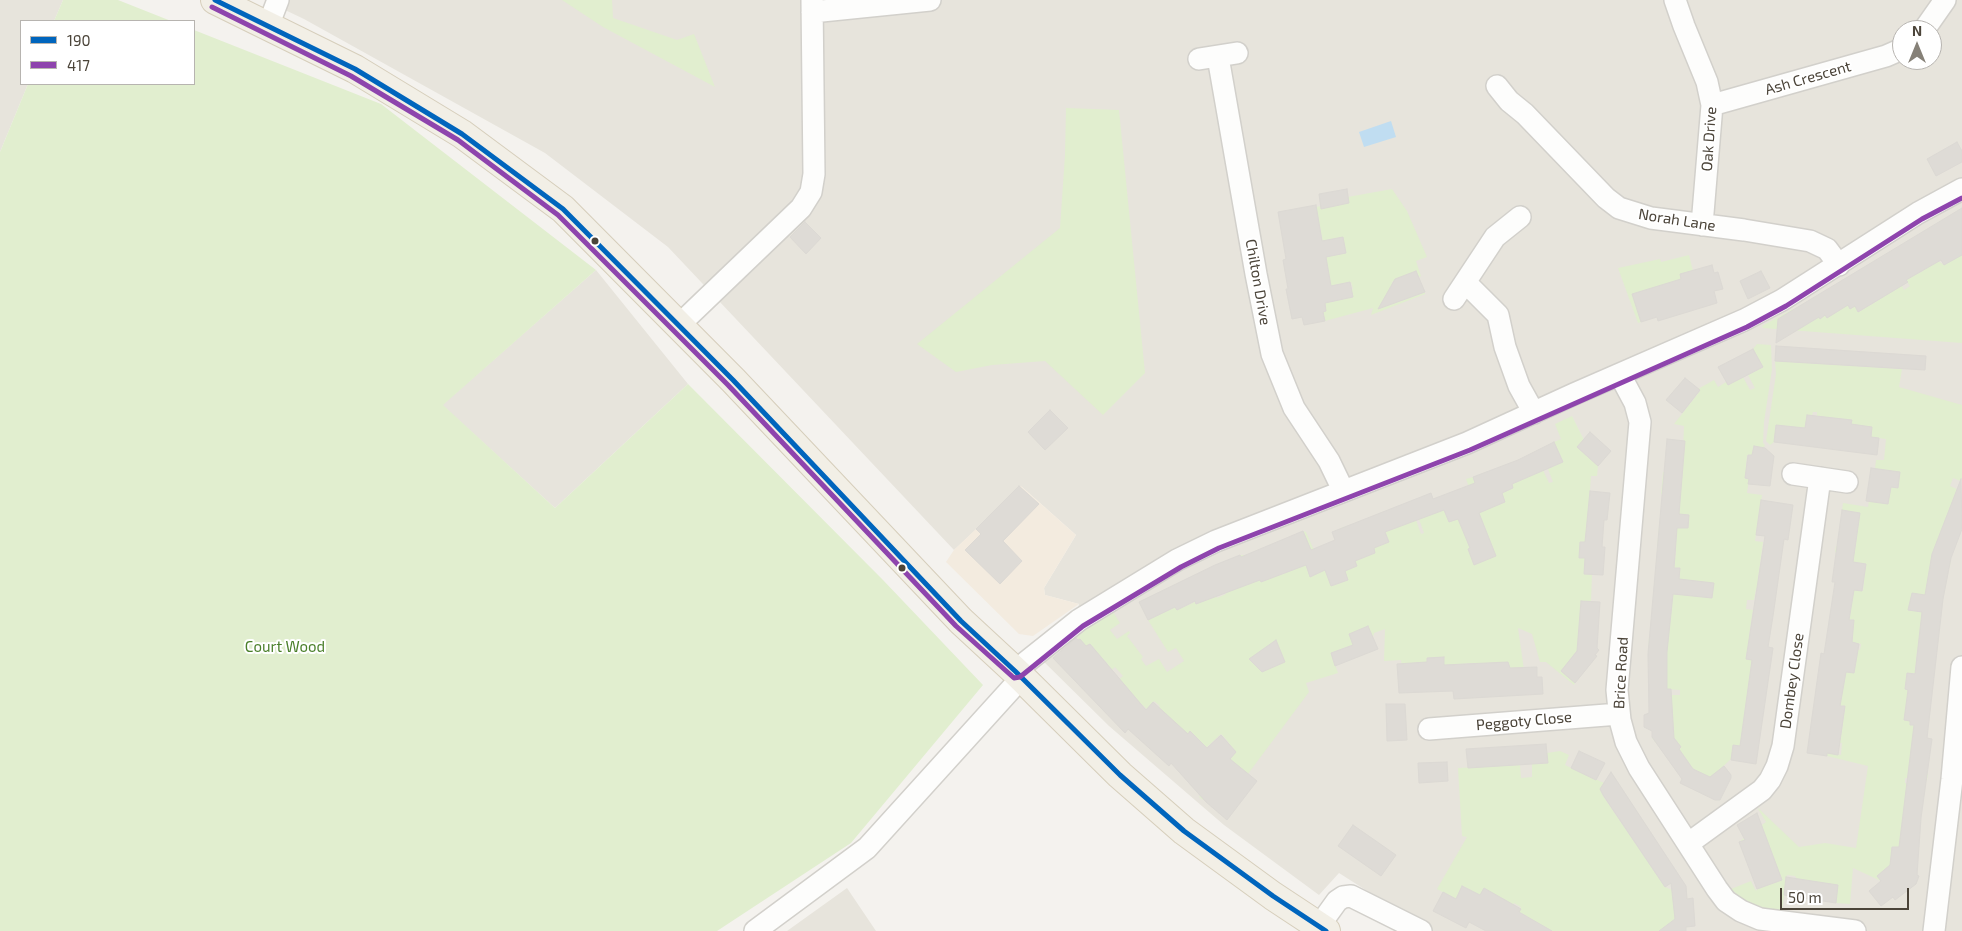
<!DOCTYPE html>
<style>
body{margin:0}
#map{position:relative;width:1962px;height:931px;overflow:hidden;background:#f4f2ee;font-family:"Exo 2",sans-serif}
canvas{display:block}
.legend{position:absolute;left:20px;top:20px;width:175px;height:65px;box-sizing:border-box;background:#fff;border:1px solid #b7b4b0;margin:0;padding:6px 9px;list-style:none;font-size:15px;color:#4b4439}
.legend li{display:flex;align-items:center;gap:10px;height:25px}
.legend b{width:25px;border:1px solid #b7b4b0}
.north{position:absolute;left:1892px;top:20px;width:50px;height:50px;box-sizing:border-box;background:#fff;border:1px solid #b7b4b0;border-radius:50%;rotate:0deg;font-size:14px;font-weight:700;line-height:20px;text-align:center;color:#4b4439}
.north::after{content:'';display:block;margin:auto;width:18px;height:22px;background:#868178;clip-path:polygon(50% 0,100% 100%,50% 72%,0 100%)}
.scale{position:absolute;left:1780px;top:888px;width:129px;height:22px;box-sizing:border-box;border:2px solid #4b4439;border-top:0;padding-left:6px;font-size:15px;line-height:18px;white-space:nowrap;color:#4b4439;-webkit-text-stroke:4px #fff;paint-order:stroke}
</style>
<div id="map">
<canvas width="1962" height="931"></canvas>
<ul class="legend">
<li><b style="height:6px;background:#0065bd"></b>190</li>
<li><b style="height:6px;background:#8e44ad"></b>417</li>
</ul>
<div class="north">N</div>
<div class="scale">50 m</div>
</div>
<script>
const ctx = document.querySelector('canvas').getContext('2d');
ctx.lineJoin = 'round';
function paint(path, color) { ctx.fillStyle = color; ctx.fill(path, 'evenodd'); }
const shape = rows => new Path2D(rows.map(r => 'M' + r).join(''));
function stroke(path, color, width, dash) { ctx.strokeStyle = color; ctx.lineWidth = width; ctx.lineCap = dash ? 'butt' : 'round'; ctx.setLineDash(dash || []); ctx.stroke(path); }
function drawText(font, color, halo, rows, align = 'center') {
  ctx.font = font + ' "Exo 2",sans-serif'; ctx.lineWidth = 4; ctx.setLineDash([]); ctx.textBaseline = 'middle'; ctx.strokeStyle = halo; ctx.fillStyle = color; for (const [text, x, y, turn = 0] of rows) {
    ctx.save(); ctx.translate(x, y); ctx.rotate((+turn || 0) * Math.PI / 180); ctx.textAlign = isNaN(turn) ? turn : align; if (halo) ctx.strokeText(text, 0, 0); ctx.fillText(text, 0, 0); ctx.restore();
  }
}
paint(shape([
 [0,0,63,0,54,21,21,21,21,84,28,84,0,152],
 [264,0,1962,0,1962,931,1430,931,1339,873,1319,895,1224,825,1109,726,1039,657,1073,632,1079,604,1045,595,1044,588,1076,535,1022,487,954,550,668,247,545,153,304,19],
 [1902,30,1932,30,1932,60,1902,60],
 [596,270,688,384,555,508,442,405],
 [847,888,876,931,787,931]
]), '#e7e4dc');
paint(shape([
 [1021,486,1076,535,1044,588,1045,595,1079,604,1033,636,1019,634,946,562,954,550]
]), '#f3ebdf');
paint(shape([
 [63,0,118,0,171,21,54,21],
 [562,0,612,0,613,18,677,40,694,34,715,87,603,27],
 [194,30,381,104,596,270,443,405,555,508,688,384,883,580,983,685,851,843,717,931,0,931,0,152,28,84,194,84],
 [1066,108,1119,110,1145,373,1103,415,1045,361,992,365,956,372,917,344,1060,228,1065,155],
 [1392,189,1407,211,1427,257,1416,261,1421,276,1419,277,1416,271,1392,282,1395,291,1404,300,1425,292,1425,294,1371,315,1373,308,1325,321,1323,312,1326,311,1320,300,1333,302,1335,301,1334,294,1353,289,1351,282,1334,285,1325,291,1325,264,1327,263,1316,207,1321,206,1320,202],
 [1962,253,1962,343,1763,328,1762,326,1793,309,1799,319,1819,317,1820,319,1845,301,1850,309,1855,306,1859,312,1865,308,1856,294,1863,297,1869,306,1880,299,1872,284,1899,280,1904,290,1910,286,1904,277,1913,267,1917,274,1923,271,1918,261,1920,260,1925,269,1938,261,1944,265],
 [1689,255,1693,271,1680,274,1682,282,1666,284,1633,294,1641,322,1638,323,1618,268,1660,259,1661,262],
 [1757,344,1771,345,1772,369,1764,422,1763,443,1765,445,1763,448,1754,447,1752,455,1747,455,1746,467,1751,468,1751,472,1746,472,1745,478,1749,479,1747,493,1762,495,1755,541,1763,542,1758,579,1769,581,1767,590,1756,589,1754,600,1747,600,1746,609,1753,610,1749,636,1756,637,1753,651,1747,651,1746,659,1752,660,1740,746,1733,745,1731,759,1718,771,1727,786,1689,767,1678,749,1681,747,1675,739,1661,749,1652,738,1668,737,1673,729,1673,714,1668,713,1667,695,1680,695,1680,690,1667,689,1667,662,1648,663,1648,656,1649,637,1668,639,1672,607,1654,592,1654,582,1679,584,1680,569,1674,568,1676,551,1657,549,1659,527,1688,528,1689,515,1679,514,1680,495,1661,494,1663,472,1682,474,1684,426,1674,424,1700,391,1698,389,1714,380,1718,387,1726,382,1728,385,1743,377,1750,390,1755,388,1748,375,1763,367,1753,349],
 [1775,361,1902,369,1899,387,1962,405,1962,477,1961,481,1953,478,1950,486,1957,489,1950,566,1931,563,1925,596,1917,602,1910,601,1909,610,1922,612,1936,653,1917,651,1915,673,1907,673,1905,689,1913,690,1910,725,1923,727,1910,772,1928,774,1927,780,1905,778,1905,783,1908,784,1900,847,1892,847,1891,854,1898,855,1889,866,1877,876,1881,881,1853,868,1850,904,1836,903,1838,885,1797,879,1795,876,1787,875,1782,911,1755,906,1741,898,1731,889,1751,881,1756,891,1757,889,1782,880,1764,833,1739,842,1766,822,1757,807,1799,847,1825,843,1856,848,1868,766,1827,756,1827,753,1841,755,1842,743,1828,741,1841,736,1845,707,1832,705,1839,671,1854,673,1855,665,1848,648,1860,650,1861,644,1852,642,1853,636,1847,635,1854,621,1849,620,1853,590,1863,591,1864,580,1855,578,1856,576,1864,578,1866,564,1838,559,1839,553,1835,552,1836,546,1855,548,1860,513,1842,510,1843,503,1868,507,1869,501,1888,504,1891,487,1898,488,1900,473,1875,469,1876,460,1884,460,1886,439,1850,434,1852,420,1817,416,1817,412,1813,412,1812,415,1807,415,1805,428,1776,425,1774,442,1770,445,1766,441,1776,374],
 [1572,416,1584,440,1577,447,1598,466,1597,476,1591,476,1588,518,1595,520,1579,558,1585,558,1584,573,1592,574,1591,601,1581,601,1586,639,1561,671,1575,683,1574,685,1546,662,1540,662,1532,634,1518,628,1525,677,1477,671,1476,663,1460,664,1445,672,1443,657,1427,658,1428,671,1398,673,1397,667,1402,667,1401,660,1384,661,1385,629,1374,633,1373,637,1331,653,1338,673,1306,683,1309,692,1236,790,1221,778,1203,800,1199,797,1236,752,1225,738,1221,734,1196,757,1190,732,1183,739,1171,719,1165,713,1150,717,1160,706,1154,701,1147,709,1140,703,1132,711,1134,696,1126,686,1109,688,1123,676,1115,667,1102,679,1097,673,1108,664,1099,655,1088,664,1094,648,1090,644,1086,646,1075,636,1113,612,1120,623,1110,630,1117,639,1129,631,1130,633,1127,636,1143,657,1141,659,1146,666,1159,659,1167,672,1184,661,1176,648,1168,652,1148,620,1175,607,1177,610,1195,602,1196,604,1216,596,1217,598,1226,594,1214,566,1218,564,1230,591,1251,583,1240,555,1246,555,1261,582,1274,577,1277,568,1280,575,1293,570,1295,560,1299,568,1306,565,1311,577,1320,572,1303,531,1306,532,1313,548,1316,548,1332,586,1348,580,1345,571,1357,566,1341,528,1347,526,1360,559,1375,553,1372,543,1377,541,1380,546,1389,542,1384,528,1416,520,1421,534,1424,533,1419,519,1440,499,1449,522,1460,518,1469,487,1466,479,1473,477,1480,496,1497,490,1502,503,1505,502,1502,493,1513,488,1512,484,1543,470,1549,483,1553,482,1548,469,1563,461,1554,442,1561,439,1555,424],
 [1560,751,1569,755,1565,765,1604,783,1603,796,1665,887,1672,890,1677,931,1552,931,1547,928,1521,928,1527,916,1522,914,1517,915,1521,907,1514,903,1508,912,1477,926,1475,925,1482,912,1471,890,1462,886,1456,899,1437,889,1467,837,1462,836,1458,768,1520,765,1521,778,1532,777,1532,764,1547,763,1547,753]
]), '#e1eecf');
paint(shape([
 [1391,121,1396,137,1364,147,1359,132]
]), '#c0ddf1');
const building = shape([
 [1957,142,1962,151,1962,162,1936,176,1927,159,1957,142],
 [1347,189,1349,203,1321,209,1319,194,1347,189],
 [1316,205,1322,241,1343,237,1346,253,1326,257,1331,286,1350,282,1353,297,1325,303,1326,311,1323,312,1325,321,1304,325,1302,317,1292,319,1286,289,1288,289,1283,260,1286,259,1278,212,1316,205],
 [1962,208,1962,255,1944,265,1941,260,1906,280,1908,282,1858,312,1855,306,1850,309,1848,305,1827,318,1825,315,1820,319,1819,317,1776,343,1778,319,1962,208],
 [805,222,821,238,806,254,790,237,805,222],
 [1712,265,1714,273,1718,272,1723,289,1714,291,1717,303,1658,321,1657,317,1641,322,1632,294,1681,279,1680,274,1712,265],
 [1416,271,1425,292,1378,309,1395,279,1416,271],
 [1761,271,1770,288,1748,299,1740,281,1761,271],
 [1776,346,1926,356,1925,370,1775,361,1776,346],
 [1753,349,1763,367,1728,385,1718,367,1753,349],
 [1685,378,1700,390,1682,413,1666,400,1685,378],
 [1050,410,1068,428,1045,450,1028,432,1050,410],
 [1807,415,1852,420,1851,424,1872,427,1871,437,1879,438,1877,455,1774,442,1776,425,1805,428,1807,415],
 [1590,432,1611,451,1598,466,1577,447,1590,432],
 [1667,439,1685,441,1679,514,1689,515,1688,528,1677,528,1674,568,1680,568,1679,579,1714,583,1712,598,1673,594,1667,652,1667,689,1671,689,1674,738,1681,747,1679,749,1693,769,1710,777,1724,766,1731,775,1731,778,1720,800,1715,800,1680,783,1682,779,1652,737,1652,731,1644,727,1644,715,1649,713,1648,654,1667,439],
 [1554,442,1563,462,1512,484,1513,488,1502,493,1505,502,1479,513,1496,556,1474,565,1468,549,1470,548,1458,519,1449,522,1444,510,1385,532,1389,542,1374,548,1375,553,1355,561,1357,566,1345,571,1348,580,1331,586,1325,570,1310,577,1306,565,1261,582,1260,580,1196,604,1195,601,1177,610,1175,607,1148,620,1139,602,1215,565,1240,555,1241,557,1303,531,1311,550,1335,540,1332,532,1431,493,1433,499,1475,483,1473,477,1518,460,1554,442],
 [1754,446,1765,448,1774,456,1770,486,1748,484,1749,479,1745,478,1748,455,1752,455,1754,446],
 [1871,468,1900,472,1898,488,1891,487,1888,504,1866,501,1871,468],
 [1961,479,1962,529,1951,558,1943,599,1927,738,1932,739,1921,818,1917,875,1919,876,1916,884,1895,900,1893,897,1881,906,1869,891,1881,881,1877,876,1890,865,1892,847,1899,847,1914,725,1910,725,1910,721,1904,720,1908,690,1905,689,1907,673,1915,674,1922,612,1908,610,1912,593,1925,595,1932,554,1961,479],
 [1019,486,1039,504,1003,541,1022,561,1000,584,965,550,981,534,976,529,1019,486],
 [1590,491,1610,493,1607,520,1604,520,1602,547,1605,547,1603,575,1584,574,1585,558,1579,558,1580,542,1585,542,1590,491],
 [1761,500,1793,505,1788,540,1784,539,1773,616,1768,647,1773,648,1756,764,1731,760,1733,745,1740,746,1752,660,1746,659,1765,536,1756,535,1761,500],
 [1842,510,1860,513,1853,562,1866,564,1862,591,1854,590,1849,620,1854,620,1852,642,1859,644,1854,673,1846,672,1840,706,1845,706,1838,755,1827,753,1827,756,1807,753,1821,653,1824,654,1835,582,1832,582,1842,510],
 [1581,601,1600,602,1597,648,1599,650,1595,655,1597,656,1575,683,1561,671,1577,651,1581,601],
 [1368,626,1378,649,1335,666,1331,653,1353,645,1349,634,1368,626],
 [1076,638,1078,640,1080,639,1086,646,1090,644,1146,710,1153,702,1188,734,1190,731,1207,748,1221,735,1236,752,1230,759,1257,781,1227,820,1206,802,1171,763,1169,766,1128,729,1125,733,1053,658,1076,638],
 [1276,640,1285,662,1262,672,1249,659,1276,640],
 [1444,657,1444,665,1508,662,1510,668,1537,667,1537,677,1542,677,1543,694,1454,699,1453,691,1399,693,1397,664,1427,662,1427,658,1444,657],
 [1386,704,1405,704,1407,740,1387,741,1386,704],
 [1546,744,1548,763,1468,768,1466,749,1546,744],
 [1579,751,1605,763,1596,780,1571,768,1579,751],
 [1447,762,1448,781,1419,783,1418,763,1447,762],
 [1611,772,1686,886,1687,899,1693,898,1695,926,1686,927,1686,931,1659,931,1675,919,1671,883,1665,887,1603,795,1600,789,1611,772],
 [1757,813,1782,880,1757,889,1739,842,1745,840,1737,825,1757,813],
 [1353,825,1396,855,1381,876,1338,846,1353,825],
 [1786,877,1838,885,1836,903,1784,895,1786,877],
 [1462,886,1480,895,1484,888,1521,909,1519,912,1552,931,1486,931,1469,922,1466,928,1433,911,1443,892,1456,899,1462,886]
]);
paint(building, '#dedbd6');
stroke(building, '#dcd9d4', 1);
const minor = shape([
 [1675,0,1684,26,1707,82,1712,105,1702,225],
 [812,12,930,0],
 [268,26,278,0],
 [1924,30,1945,0],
 [1218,57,1256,274,1272,354,1294,408,1329,461,1343,490],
 [1199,59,1237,53],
 [1497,86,1509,101,1525,114,1606,198,1619,208,1651,218,1744,230,1810,241,1827,249,1839,265],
 [1712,105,1886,56,1902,49],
 [1466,283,1498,315,1505,347,1519,386,1534,413],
 [1454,299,1495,237,1520,217],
 [679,325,801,208,811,192,814,174,812,0],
 [1620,375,1635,403,1640,422,1617,690,1620,720,1626,742,1639,768,1717,889,1726,901,1741,911,1760,919,1855,931],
 [1793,474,1847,482],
 [1015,671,1079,620,1177,560,1216,541,1467,443,1574,394,1744,320,1782,300,1918,213,1962,189],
 [1429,729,1619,714],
 [1689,843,1762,790,1770,780,1777,766,1783,746,1820,478],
 [1319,926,1337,901,1343,897,1351,896,1421,931],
 [755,931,867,848,1022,677],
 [1934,931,1952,779,1962,667]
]);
const major = shape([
 [215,0,355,69,462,134,563,209,733,380,961,621,1015,671,1120,775,1184,831,1273,896,1326,931]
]);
stroke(minor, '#d2d0cb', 24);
stroke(major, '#d6cebb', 30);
stroke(minor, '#fdfdfc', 21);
stroke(major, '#f2efe6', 28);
stroke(shape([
 [215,0,355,69,462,134,563,209,733,380,961,621,1015,671,1120,775,1184,831,1273,896,1326,931]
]), '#0065bd', 5);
stroke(shape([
 [212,7,351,76,458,140,558,215,728,385,956,626,1014,678,1020,677,1083,626,1181,567,1219,548,1470,450,1747,327,1786,306,1922,219,1962,198]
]), '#8e44ad', 5);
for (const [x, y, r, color] of [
 [595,241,4.5,"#4b4439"],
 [902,568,4.5,"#4b4439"]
]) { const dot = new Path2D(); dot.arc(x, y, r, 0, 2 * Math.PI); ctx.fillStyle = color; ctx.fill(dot); stroke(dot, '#fff', 2); }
drawText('15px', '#4b4439', '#fff', [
 ["Ash Crescent",1808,78,-16],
 ["Oak Drive",1709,139,-86],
 ["Norah Lane",1677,220,9],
 ["Chilton Drive",1258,282,80],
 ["Brice Road",1621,673,-87],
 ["Dombey Close",1792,681,-82],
 ["Peggoty Close",1524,721,-5]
]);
drawText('15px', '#4a7f2a', '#fff', [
 ["Court Wood",285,647]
]);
</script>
